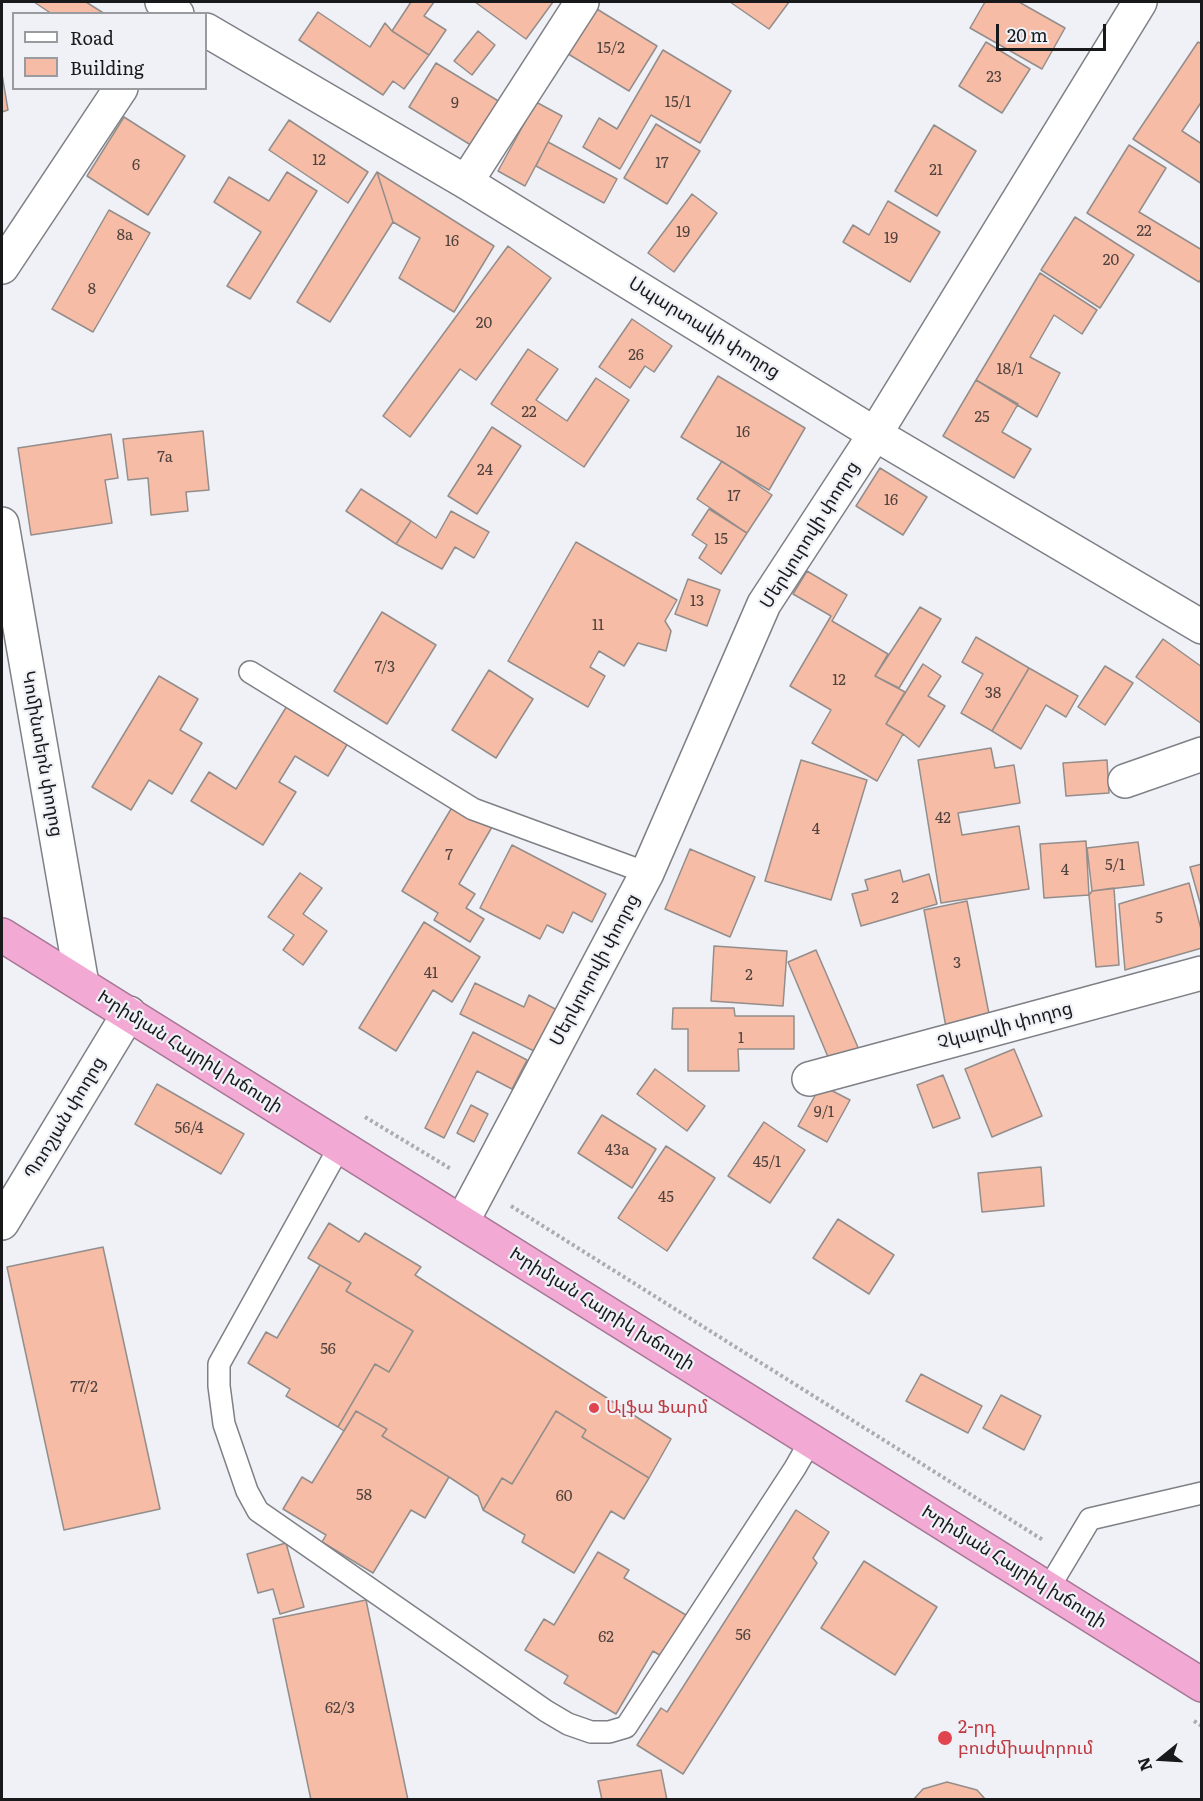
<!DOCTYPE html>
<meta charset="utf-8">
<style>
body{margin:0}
#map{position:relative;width:1203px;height:1801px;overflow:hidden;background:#eff1f7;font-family:Literata,serif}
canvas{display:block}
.frame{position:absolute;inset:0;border:3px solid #18191b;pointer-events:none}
.legend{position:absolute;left:12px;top:12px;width:195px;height:78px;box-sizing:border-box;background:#eff1f7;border:2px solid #999b9f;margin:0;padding:8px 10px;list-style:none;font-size:18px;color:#18191b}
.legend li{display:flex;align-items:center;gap:12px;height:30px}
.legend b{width:30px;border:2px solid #999b9f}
.north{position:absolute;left:1131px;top:1729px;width:60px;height:60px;-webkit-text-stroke:4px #eff1f7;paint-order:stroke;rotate:252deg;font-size:16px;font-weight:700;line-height:24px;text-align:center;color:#18191b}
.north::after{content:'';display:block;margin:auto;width:21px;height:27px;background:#18191b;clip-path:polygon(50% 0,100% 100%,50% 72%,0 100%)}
.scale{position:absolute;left:996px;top:24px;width:110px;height:27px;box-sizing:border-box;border:3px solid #18191b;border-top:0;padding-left:8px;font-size:18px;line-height:21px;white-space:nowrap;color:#18191b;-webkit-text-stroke:4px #eff1f7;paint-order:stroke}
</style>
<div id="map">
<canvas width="1203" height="1801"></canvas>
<div class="frame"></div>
<ul class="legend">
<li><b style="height:8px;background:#fff"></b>Road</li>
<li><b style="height:16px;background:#f7bca5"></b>Building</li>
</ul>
<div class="north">N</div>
<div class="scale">20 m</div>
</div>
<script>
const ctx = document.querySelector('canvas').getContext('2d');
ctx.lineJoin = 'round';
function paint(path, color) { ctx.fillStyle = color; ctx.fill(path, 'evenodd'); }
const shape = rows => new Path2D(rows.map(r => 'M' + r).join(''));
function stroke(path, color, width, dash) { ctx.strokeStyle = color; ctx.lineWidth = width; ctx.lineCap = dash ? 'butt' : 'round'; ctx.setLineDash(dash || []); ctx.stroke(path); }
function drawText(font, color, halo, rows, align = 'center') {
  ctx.font = font + ' Literata,"Noto Sans Armenian",serif'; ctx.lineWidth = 4.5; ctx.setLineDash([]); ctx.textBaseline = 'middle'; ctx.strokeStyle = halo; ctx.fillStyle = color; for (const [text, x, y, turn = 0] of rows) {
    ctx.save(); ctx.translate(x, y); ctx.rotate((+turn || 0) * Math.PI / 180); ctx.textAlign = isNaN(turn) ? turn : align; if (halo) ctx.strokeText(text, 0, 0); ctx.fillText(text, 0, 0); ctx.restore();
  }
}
const building = shape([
 [34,2,86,2,105,14,52,14,34,2],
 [411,2,434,2,424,16,446,30,429,55,392,31,411,2],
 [475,2,553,2,526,39,475,2],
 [730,2,789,2,769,29,730,2],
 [985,2,1019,2,1065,28,1042,69,970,28,985,2],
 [592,6,657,46,629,91,565,52,592,6],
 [318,12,370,47,385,23,392,31,429,55,404,89,393,81,383,95,299,40,318,12],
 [478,31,495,45,472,75,454,61,478,31],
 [986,42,1030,69,1002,113,959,86,986,42],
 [1198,42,1202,44,1202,101,1182,131,1202,144,1202,184,1133,139,1198,42],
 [663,50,731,91,700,143,651,115,620,169,583,147,599,118,617,129,663,50],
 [436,63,500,102,474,147,409,107,436,63],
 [2,74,8,110,2,112,2,74],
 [536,102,562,116,525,186,498,171,536,102],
 [124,117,185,156,148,215,87,176,124,117],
 [289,120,368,172,348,203,269,150,289,120],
 [656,124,700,151,667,204,624,178,656,124],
 [934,125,976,151,937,216,895,191,934,125],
 [548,142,617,179,604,203,536,166,548,142],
 [1129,145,1166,168,1139,212,1202,250,1202,278,1199,282,1087,213,1129,145],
 [287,172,317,191,250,299,227,286,261,232,214,202,229,177,269,201,287,172],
 [377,172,494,246,454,312,399,278,420,238,393,222,377,172],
 [377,172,393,222,330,322,297,302,377,172],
 [692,194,717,213,674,272,648,253,692,194],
 [888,201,940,232,910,282,843,242,853,225,869,235,888,201],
 [109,210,150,233,93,332,52,309,109,210],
 [1075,217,1134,255,1100,308,1041,270,1075,217],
 [508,246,551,278,476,380,460,369,410,437,383,416,508,246],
 [1040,273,1097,310,1082,334,1054,315,1030,357,1060,373,1037,417,976,380,1040,273],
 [632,319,672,346,654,372,645,366,630,388,599,367,632,319],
 [528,349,558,369,536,400,567,421,596,378,629,400,584,467,491,404,528,349],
 [718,376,805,428,769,490,681,437,718,376],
 [976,380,1018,404,1002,432,1031,449,1014,478,943,436,976,380],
 [492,427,521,446,477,514,448,496,492,427],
 [203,431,209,490,186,492,188,511,151,515,148,478,128,480,123,439,203,431],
 [111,434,118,478,105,480,112,523,31,535,18,448,111,434],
 [722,461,772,495,747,533,697,499,722,461],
 [880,468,927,497,903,535,856,506,880,468],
 [361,489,411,521,396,544,346,511,361,489],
 [709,509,747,533,721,574,699,558,707,545,692,535,709,509],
 [451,511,489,532,474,558,455,547,442,569,396,544,411,521,436,538,451,511],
 [576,542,677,600,665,621,671,631,666,651,638,643,624,666,599,651,590,667,605,676,588,707,508,661,576,542],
 [807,571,847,595,832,621,888,654,875,676,905,692,886,724,903,734,877,781,812,743,831,710,790,686,831,616,793,594,807,571],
 [688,579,720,590,707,626,675,614,688,579],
 [920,607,941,619,899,688,875,676,920,607],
 [382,612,436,645,387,724,334,691,382,612],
 [976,637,1029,668,992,731,961,713,983,674,962,662,976,637],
 [1163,639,1202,667,1202,724,1136,677,1163,639],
 [923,664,941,676,928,696,945,706,919,747,903,734,886,724,923,664],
 [1105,666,1133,683,1105,725,1078,707,1105,666],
 [1029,668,1078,696,1066,717,1046,705,1021,749,992,731,1029,668],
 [489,670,533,699,496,758,452,730,489,670],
 [159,676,198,699,180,730,202,743,172,794,149,780,131,810,92,787,159,676],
 [290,701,351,738,328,776,295,756,279,782,296,792,263,845,191,801,209,772,236,789,290,701],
 [991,748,995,768,1014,765,1020,803,958,813,962,835,1019,826,1029,889,941,903,918,760,991,748],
 [801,760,867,780,831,900,765,881,801,760],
 [1107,760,1109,793,1066,796,1063,763,1107,760],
 [454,804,492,827,459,884,475,894,466,908,484,919,470,942,434,920,438,913,402,891,454,804],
 [1086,841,1089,895,1044,898,1040,844,1086,841],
 [1138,842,1144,885,1092,891,1087,848,1138,842],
 [512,845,606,894,592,922,573,912,563,933,547,925,540,939,480,908,512,845],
 [690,849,755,877,730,937,665,909,690,849],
 [1202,864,1202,910,1190,867,1202,864],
 [900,870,903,882,929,874,937,904,861,926,852,894,868,890,865,880,900,870],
 [300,873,322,888,303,914,327,931,303,965,283,950,294,935,268,917,300,873],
 [1189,883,1202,933,1202,948,1125,970,1119,904,1189,883],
 [1114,888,1119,965,1096,967,1089,895,1092,891,1114,888],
 [967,901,990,1019,946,1027,924,910,967,901],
 [424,922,480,957,452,1002,433,990,396,1051,359,1028,424,922],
 [714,946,787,951,783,1006,711,1001,714,946],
 [816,950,860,1052,831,1064,788,962,816,950],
 [475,983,524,1007,529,995,557,1010,536,1052,460,1014,475,983],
 [673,1008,734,1008,735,1016,794,1016,794,1049,738,1049,739,1071,688,1071,688,1029,672,1029,673,1008],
 [473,1032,527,1060,512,1089,477,1071,444,1138,425,1128,473,1032],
 [1014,1049,1042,1116,992,1137,965,1069,1014,1049],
 [655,1069,705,1106,687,1131,637,1094,655,1069],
 [943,1075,960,1118,933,1128,917,1085,943,1075],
 [157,1084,244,1134,221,1174,135,1124,157,1084],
 [821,1085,850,1100,827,1142,798,1126,821,1085],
 [471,1105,488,1114,474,1142,457,1133,471,1105],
 [602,1115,656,1149,632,1188,578,1153,602,1115],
 [764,1122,805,1150,770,1203,728,1176,764,1122],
 [666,1146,715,1178,667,1251,618,1218,666,1146],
 [1041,1167,1044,1206,982,1212,978,1173,1041,1167],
 [838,1219,894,1255,869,1294,813,1258,838,1219],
 [329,1223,359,1242,365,1233,421,1267,415,1275,671,1439,649,1478,582,1437,586,1430,556,1411,512,1484,502,1478,483,1510,478,1496,449,1477,382,1436,387,1429,356,1411,344,1431,338,1427,375,1364,389,1372,413,1331,346,1291,351,1283,308,1258,329,1223],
 [103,1247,160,1509,64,1530,7,1267,103,1247],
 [320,1265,351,1283,346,1291,413,1331,389,1372,375,1364,338,1427,286,1396,290,1389,248,1363,266,1332,277,1338,320,1265],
 [921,1374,982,1406,968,1433,906,1401,921,1374],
 [1001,1395,1041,1416,1024,1450,983,1428,1001,1395],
 [356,1411,387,1429,382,1436,449,1477,425,1518,411,1510,373,1573,322,1542,326,1535,283,1509,302,1477,312,1483,356,1411],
 [556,1411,586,1430,582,1437,649,1478,624,1519,611,1511,574,1573,522,1542,525,1535,483,1510,502,1478,512,1484,556,1411],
 [796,1510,829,1532,813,1558,817,1563,683,1774,637,1745,661,1708,667,1712,796,1510],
 [286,1543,304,1607,280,1614,273,1589,258,1593,247,1554,286,1543],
 [598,1552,629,1570,624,1578,691,1618,666,1659,653,1651,616,1714,564,1683,568,1676,525,1650,544,1619,554,1625,598,1552],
 [864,1561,937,1607,895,1675,821,1628,864,1561],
 [366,1600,408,1800,311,1800,273,1619,366,1600],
 [661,1770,667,1800,602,1800,598,1781,661,1770],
 [947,1782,977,1790,986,1800,913,1800,923,1789,947,1782]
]);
paint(building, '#f7bca5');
stroke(building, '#938d8b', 1.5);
const lane = shape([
 [250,672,473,809,647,873],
 [340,1146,219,1364,219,1386,224,1424,247,1491,258,1511,546,1711,568,1724,591,1732,609,1732,626,1727,795,1468,811,1440],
 [1048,1589,1090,1519,1202,1493]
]);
const street = shape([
 [162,2,177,14],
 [206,30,466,182,875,434,1202,627],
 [466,182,582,2],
 [2,267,121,88],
 [2,524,82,984],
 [1125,781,1202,754],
 [809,1079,1202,973],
 [462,1222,647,873,764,604,875,434,1140,2],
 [2,1223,129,1013]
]);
const highway = shape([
 [2,935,1202,1685]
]);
stroke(lane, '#7f8086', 24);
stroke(street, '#7f8086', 36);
stroke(highway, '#a67794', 36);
stroke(shape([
 [365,1117,451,1169],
 [511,1206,1043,1540],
 [1194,1721,1202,1726]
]), '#aaacb1', 4, [3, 3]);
stroke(lane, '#fff', 21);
stroke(street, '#fff', 33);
stroke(highway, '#f2aad5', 33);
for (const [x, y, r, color] of [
 [594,1408,6,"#e0444e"],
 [945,1738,8,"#e0444e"]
]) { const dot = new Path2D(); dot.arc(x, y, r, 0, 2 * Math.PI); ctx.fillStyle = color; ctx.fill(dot); stroke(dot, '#eff1f7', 2); }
drawText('15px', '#50423e', null, [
 ["15/2",611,49],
 ["23",994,78],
 ["15/1",678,103],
 ["9",455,104],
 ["12",319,161],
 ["17",662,164],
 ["6",136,166],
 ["21",936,171],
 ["22",1144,232],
 ["19",683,233],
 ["8a",125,236],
 ["19",891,239],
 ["16",452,242],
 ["20",1111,261],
 ["8",92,290],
 ["20",484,324],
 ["26",636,356],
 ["18/1",1010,370],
 ["22",529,413],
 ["25",982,418],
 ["16",743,433],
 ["7a",165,458],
 ["24",485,471],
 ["17",734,497],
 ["16",891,501],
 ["15",721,540],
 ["13",697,602],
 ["11",598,626],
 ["7/3",385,668],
 ["12",839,681],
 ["38",993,694],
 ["42",943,819],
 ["4",816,830],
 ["7",449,856],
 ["5/1",1115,866],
 ["4",1065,871],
 ["2",895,899],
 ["5",1159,919],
 ["3",957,964],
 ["41",431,974],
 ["2",749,976],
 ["1",741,1039],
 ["9/1",824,1113],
 ["56/4",189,1129],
 ["43a",617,1151],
 ["45/1",767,1163],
 ["45",666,1198],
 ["56",328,1350],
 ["77/2",84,1388],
 ["58",364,1496],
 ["60",564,1497],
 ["56",743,1636],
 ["62",606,1638],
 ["62/3",340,1709]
]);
drawText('18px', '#18191b', '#eff1f7', [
 ["Սպարտակի փողոց",704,328,32],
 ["Մերկուրովի փողոց",810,535,-58],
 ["Կոմինտերն փողոց",42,754,80],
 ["Մերկուրովի փողոց",595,970,-62],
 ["Չկալովի փողոց",1005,1026,-15],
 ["Խրիմյան Հայրիկ խճուղի",190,1052,32],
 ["Պռոշյան փողոց",65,1118,-59],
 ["Խրիմյան Հայրիկ խճուղի",602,1309,32],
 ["Խրիմյան Հայրիկ խճուղի",1014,1567,32]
]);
drawText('18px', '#be3a42', '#eff1f7', [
 ["Ալֆա Ֆարմ",606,1408],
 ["2-րդ",958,1728],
 ["բուժմիավորում",958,1749]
], 'left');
</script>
